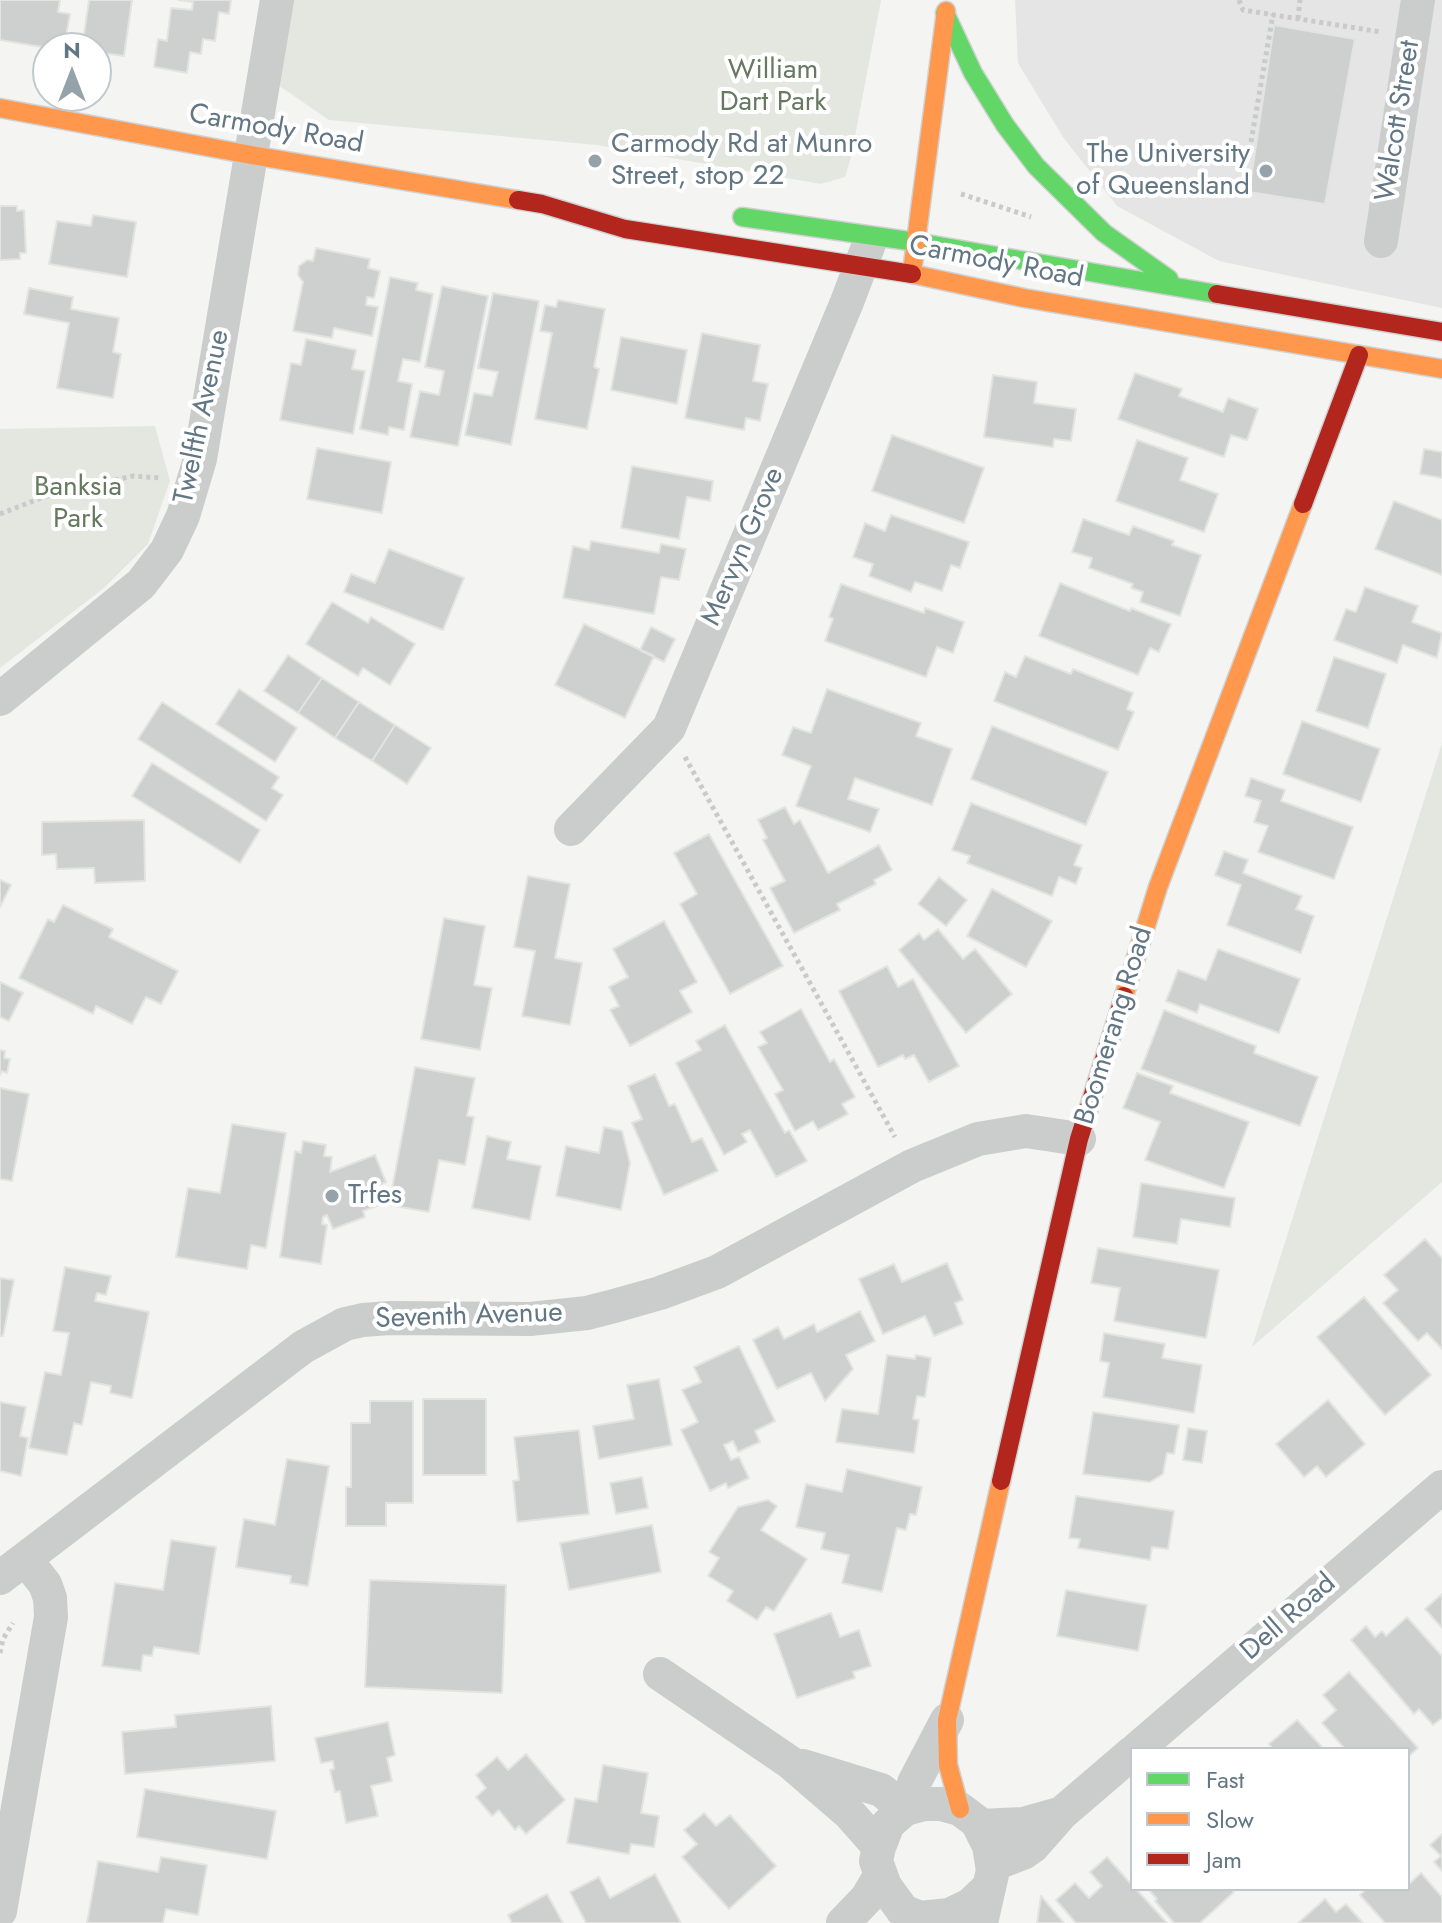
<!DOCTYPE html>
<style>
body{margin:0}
#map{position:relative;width:1442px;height:1923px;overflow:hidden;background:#f4f4f2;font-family:Jost,sans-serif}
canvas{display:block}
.legend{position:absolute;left:1130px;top:1747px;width:280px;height:144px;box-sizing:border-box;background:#fff;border:2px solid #c0c8ce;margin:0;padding:10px 14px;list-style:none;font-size:24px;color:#627684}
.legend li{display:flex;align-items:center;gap:16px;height:40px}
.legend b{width:40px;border:2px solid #c0c8ce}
.north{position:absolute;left:32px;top:32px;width:80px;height:80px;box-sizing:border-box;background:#fff;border:2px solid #c0c8ce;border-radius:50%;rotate:0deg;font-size:22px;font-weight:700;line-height:32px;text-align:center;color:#627684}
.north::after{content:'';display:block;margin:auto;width:28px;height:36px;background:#95a2aa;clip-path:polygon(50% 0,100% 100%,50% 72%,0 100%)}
</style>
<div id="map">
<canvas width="1442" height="1923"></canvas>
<ul class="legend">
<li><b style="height:10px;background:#63d668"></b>Fast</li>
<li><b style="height:10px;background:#ff974d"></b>Slow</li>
<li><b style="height:10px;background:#b3261e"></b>Jam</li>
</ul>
<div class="north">N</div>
</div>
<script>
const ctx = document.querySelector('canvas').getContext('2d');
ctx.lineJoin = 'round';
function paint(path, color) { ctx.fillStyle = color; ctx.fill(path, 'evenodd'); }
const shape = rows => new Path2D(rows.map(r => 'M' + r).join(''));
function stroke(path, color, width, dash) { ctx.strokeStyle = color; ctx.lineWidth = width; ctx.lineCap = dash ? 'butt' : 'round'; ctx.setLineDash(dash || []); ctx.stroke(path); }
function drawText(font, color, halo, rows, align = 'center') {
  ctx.font = font + ' Jost,sans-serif'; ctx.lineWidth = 8; ctx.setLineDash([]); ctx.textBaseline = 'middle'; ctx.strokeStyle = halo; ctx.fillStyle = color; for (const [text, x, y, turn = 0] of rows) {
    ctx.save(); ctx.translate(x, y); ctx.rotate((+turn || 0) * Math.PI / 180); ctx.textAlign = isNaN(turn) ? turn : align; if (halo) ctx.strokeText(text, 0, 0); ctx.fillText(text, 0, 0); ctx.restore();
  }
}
paint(shape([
 [1015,0,1442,0,1442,308,1219,261,1117,206,1063,137,1018,63]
]), '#e4e5e4');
paint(shape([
 [293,0,881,0,851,157,845,177,821,184,597,145,329,120,278,85],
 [155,426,170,481,148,544,104,588,0,668,0,429],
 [1442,743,1442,1182,1252,1347]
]), '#e4e7e0');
const building = shape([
 [0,0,60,0,58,12,70,14,64,48,48,48,0,40,0,0],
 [89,0,132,0,124,56,96,52,96,48,82,48,89,0],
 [178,0,231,0,229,14,219,12,215,41,203,39,201,54,190,52,187,73,154,67,158,39,167,41,171,8,192,10,193,2,178,0],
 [1274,25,1355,39,1325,204,1249,192,1274,25],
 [0,206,17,206,17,211,24,210,26,253,20,253,20,259,0,260,0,206],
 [93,215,136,222,127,277,49,264,57,221,91,226,93,215],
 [316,248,370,259,368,268,380,271,374,298,367,297,366,305,378,307,372,336,334,328,332,338,293,331,303,282,298,275,299,266,307,260,313,261,316,248],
 [390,277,418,283,416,290,433,294,420,362,403,359,398,381,412,384,404,430,389,427,388,435,360,429,390,277],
 [442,286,488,296,458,446,410,437,420,391,439,395,444,371,425,367,442,286],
 [29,288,73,297,71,309,119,318,113,352,121,354,113,398,57,388,69,323,24,314,29,288],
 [493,293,539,301,511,445,465,435,474,393,492,396,498,372,478,368,493,293],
 [558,300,605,309,594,367,599,369,587,429,535,419,552,333,540,331,545,305,556,307,558,300],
 [702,333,760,345,753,381,768,384,760,421,746,418,744,430,685,418,702,333],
 [621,337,687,350,677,404,611,390,621,337],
 [306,339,356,350,352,369,365,371,353,434,280,420,291,363,301,365,306,339],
 [1135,373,1182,389,1179,396,1223,412,1228,398,1258,409,1247,440,1231,435,1224,457,1118,419,1135,373],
 [993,375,1037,382,1034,403,1076,409,1071,441,1054,439,1053,447,984,437,993,375],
 [892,435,984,468,964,523,872,491,892,435],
 [1137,440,1188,458,1180,480,1218,494,1204,532,1116,501,1137,440],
 [317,448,391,462,382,513,307,499,317,448],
 [1424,449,1442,452,1442,478,1420,474,1424,449],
 [632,466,713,481,710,501,687,497,679,539,621,528,632,466],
 [1394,501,1442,520,1442,575,1375,549,1394,501],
 [891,515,969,542,960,568,951,565,942,591,915,582,911,592,869,576,873,564,853,557,865,523,885,531,891,515],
 [1083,519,1129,535,1133,526,1174,541,1172,545,1201,555,1180,616,1140,602,1143,592,1131,588,1133,584,1089,568,1092,558,1072,552,1083,519],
 [591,541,659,553,661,544,686,549,679,580,661,577,654,614,563,598,573,546,589,550,591,541],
 [389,549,464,578,443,630,344,592,351,574,375,583,389,549],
 [1060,583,1130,611,1131,608,1171,624,1159,652,1150,648,1138,675,1039,636,1060,583],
 [841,584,924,613,925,608,964,622,953,653,937,647,926,677,825,641,833,619,829,617,841,584],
 [1365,587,1418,606,1412,622,1442,633,1437,658,1403,645,1397,663,1334,640,1346,609,1356,612,1365,587],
 [332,602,368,623,371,617,415,644,390,685,363,668,358,676,306,644,332,602],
 [584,624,654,656,625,718,555,685,584,624],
 [651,627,675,639,664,662,640,650,651,627],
 [288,655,322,678,298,713,264,691,288,655],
 [1025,656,1071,674,1073,669,1133,693,1127,709,1134,712,1118,750,994,701,1005,672,1016,677,1025,656],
 [1334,657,1386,674,1368,728,1316,711,1334,657],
 [322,678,359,702,335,738,298,713,322,678],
 [239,689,297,728,275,762,216,724,239,689],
 [827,689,921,723,916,736,952,749,932,805,855,778,848,799,879,809,870,832,796,806,811,766,782,755,793,727,811,733,827,689],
 [162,702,279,777,272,788,283,795,266,821,138,739,162,702],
 [359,702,395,725,372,761,335,738,359,702],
 [1302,721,1380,749,1361,802,1283,774,1302,721],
 [395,725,431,748,407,784,372,761,395,725],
 [992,726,1108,772,1086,825,971,779,992,726],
 [152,763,260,830,240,863,132,796,152,763],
 [1251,778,1285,790,1281,801,1353,827,1334,879,1258,852,1268,826,1254,822,1261,801,1245,796,1251,778],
 [971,803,1082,845,1074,865,1082,868,1076,884,1059,877,1052,896,967,863,970,856,952,850,971,803],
 [785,807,794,824,800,820,828,873,879,845,892,870,874,880,876,884,837,904,840,910,794,933,770,888,785,881,763,840,767,838,758,820,785,807],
 [144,820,145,881,95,883,94,868,57,869,56,854,42,855,42,822,144,820],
 [709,834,783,966,730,994,680,904,697,894,674,853,709,834],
 [1224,851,1248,860,1243,873,1302,896,1296,909,1314,916,1301,953,1227,925,1241,885,1215,875,1224,851],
 [528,876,570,884,555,958,582,963,570,1025,522,1016,535,951,514,947,528,876],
 [939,877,967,900,946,926,918,904,939,877],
 [0,880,11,885,0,907,0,880],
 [992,889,1052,921,1026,967,967,936,992,889],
 [63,905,113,929,109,937,178,971,161,1004,146,997,132,1024,96,1006,93,1014,19,978,48,919,54,922,63,905],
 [444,918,485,926,474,985,492,988,480,1050,421,1039,444,918],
 [664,921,697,982,680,991,692,1012,630,1046,610,1010,619,1006,609,987,628,977,613,949,664,921],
 [938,929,963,959,975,949,1012,994,966,1033,899,950,919,933,924,940,938,929],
 [1218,949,1300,979,1279,1033,1200,1004,1197,1013,1166,1001,1178,970,1206,980,1218,949],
 [887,966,898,987,913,979,959,1066,929,1082,914,1055,905,1059,903,1055,878,1067,839,991,887,966],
 [0,982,23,993,9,1021,0,1017,0,982],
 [801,1009,830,1062,834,1059,855,1097,842,1104,848,1114,818,1130,813,1121,795,1131,775,1094,783,1090,758,1047,767,1043,760,1032,801,1009],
 [1164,1010,1256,1046,1254,1053,1318,1077,1300,1126,1141,1069,1164,1010],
 [725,1025,785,1133,789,1130,807,1161,776,1177,750,1130,742,1134,747,1142,724,1155,676,1063,701,1050,696,1041,725,1025],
 [0,1050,5,1051,4,1058,10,1059,7,1073,1,1071,0,1075,0,1050],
 [415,1067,475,1078,467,1116,474,1117,465,1165,439,1160,429,1212,389,1205,415,1067],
 [1137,1073,1173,1086,1170,1093,1249,1122,1224,1188,1145,1160,1160,1122,1123,1108,1137,1073],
 [655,1074,669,1106,675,1104,692,1142,702,1138,718,1171,664,1195,632,1123,642,1119,628,1086,655,1074],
 [0,1088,29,1094,12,1181,0,1179,0,1088],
 [232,1124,286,1133,266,1248,251,1245,247,1269,176,1257,188,1188,220,1193,232,1124],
 [604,1127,622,1131,630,1163,621,1210,556,1196,566,1146,599,1153,604,1127],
 [487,1136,511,1142,507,1159,541,1166,530,1220,472,1208,487,1136],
 [303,1141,326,1145,324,1156,332,1157,330,1172,375,1155,386,1182,372,1188,379,1205,363,1211,365,1217,333,1229,327,1215,323,1217,322,1224,327,1225,321,1264,280,1257,295,1151,301,1153,303,1141],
 [1141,1183,1235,1198,1230,1227,1181,1219,1177,1244,1133,1237,1141,1183],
 [1425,1239,1442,1258,1442,1349,1427,1333,1418,1341,1383,1303,1398,1290,1384,1275,1425,1239],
 [1098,1248,1219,1270,1206,1338,1114,1321,1120,1288,1091,1283,1098,1248],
 [947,1263,963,1300,955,1303,963,1324,934,1336,925,1316,883,1334,859,1279,894,1264,902,1282,947,1263],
 [65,1267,111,1276,106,1295,97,1293,95,1301,149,1312,132,1398,110,1393,111,1386,91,1382,82,1425,74,1423,67,1455,29,1448,45,1372,61,1375,69,1333,53,1331,65,1267],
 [0,1278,14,1280,3,1336,0,1336,0,1278],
 [1364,1297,1431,1375,1385,1415,1317,1337,1364,1297],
 [860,1311,875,1341,846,1355,853,1369,825,1401,811,1373,777,1389,753,1340,778,1327,784,1339,814,1324,817,1332,860,1311],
 [1104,1333,1165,1344,1162,1358,1202,1365,1194,1413,1103,1397,1109,1363,1100,1361,1104,1333],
 [739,1346,775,1421,755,1431,760,1442,738,1452,733,1441,724,1445,731,1460,739,1457,749,1478,728,1488,726,1483,710,1491,681,1430,698,1422,682,1390,701,1382,694,1367,739,1346],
 [887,1355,915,1359,916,1355,931,1358,925,1397,917,1396,913,1419,919,1420,914,1453,836,1442,842,1409,878,1414,887,1355],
 [659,1379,672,1445,599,1459,593,1426,634,1419,627,1385,659,1379],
 [423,1399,486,1399,486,1475,423,1475,423,1399],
 [1328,1400,1365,1444,1326,1477,1317,1466,1304,1477,1276,1444,1328,1400],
 [370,1401,413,1401,413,1503,386,1503,386,1526,346,1526,346,1487,351,1487,351,1423,370,1423,370,1401],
 [0,1402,26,1407,20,1436,28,1438,21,1476,0,1471,0,1402],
 [1093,1412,1179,1425,1174,1454,1167,1453,1163,1474,1150,1482,1083,1474,1093,1412],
 [1188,1428,1207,1431,1202,1463,1183,1460,1188,1428],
 [579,1430,589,1514,517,1522,513,1481,519,1480,514,1437,579,1430],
 [287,1459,329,1466,308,1586,290,1583,291,1576,236,1567,244,1519,275,1525,287,1459],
 [847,1469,922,1487,916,1515,910,1514,906,1530,897,1528,882,1592,842,1583,849,1555,821,1549,825,1533,796,1527,806,1484,842,1492,847,1469],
 [642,1477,648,1508,616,1514,610,1483,642,1477],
 [1076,1496,1174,1511,1168,1549,1152,1547,1150,1560,1078,1548,1080,1539,1069,1538,1076,1496],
 [768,1500,777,1506,761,1530,807,1559,774,1611,766,1607,757,1620,727,1601,733,1591,708,1576,719,1558,709,1552,738,1507,768,1500],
 [652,1525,661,1572,569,1590,560,1543,652,1525],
 [171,1540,216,1547,199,1654,154,1647,152,1656,143,1655,141,1671,102,1666,115,1583,163,1590,171,1540],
 [370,1580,506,1585,502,1693,365,1687,370,1580],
 [1066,1590,1147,1605,1138,1651,1057,1636,1066,1590],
 [1442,1594,1442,1628,1425,1609,1442,1594],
 [831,1613,840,1637,859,1630,871,1666,853,1672,855,1678,797,1698,774,1634,831,1613],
 [1407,1617,1442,1656,1442,1718,1433,1725,1419,1709,1414,1714,1351,1640,1366,1626,1375,1637,1382,1631,1386,1636,1407,1617],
 [1349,1672,1418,1748,1408,1757,1408,1749,1345,1749,1322,1723,1336,1710,1323,1695,1349,1672],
 [271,1706,275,1761,125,1774,122,1732,176,1727,175,1715,271,1706],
 [1297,1720,1324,1749,1273,1749,1269,1744,1297,1720],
 [388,1722,395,1755,387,1758,392,1781,371,1786,378,1816,346,1823,340,1791,335,1792,330,1770,334,1769,333,1761,321,1763,315,1738,388,1722],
 [526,1754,565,1800,526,1834,519,1826,515,1830,499,1810,492,1816,476,1797,486,1788,476,1775,497,1757,508,1770,526,1754],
 [603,1765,648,1773,641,1813,659,1816,654,1847,631,1844,629,1854,567,1843,575,1798,597,1802,603,1765],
 [145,1789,276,1811,267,1859,137,1837,145,1789],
 [704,1813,716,1826,730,1815,776,1866,729,1909,682,1857,697,1844,684,1830,704,1813],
 [1442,1834,1442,1871,1434,1862,1441,1856,1430,1845,1442,1834],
 [161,1857,207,1865,198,1915,166,1909,163,1923,87,1923,98,1861,158,1872,161,1857],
 [1107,1857,1132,1885,1132,1889,1136,1889,1167,1923,1076,1923,1056,1900,1075,1883,1089,1898,1102,1886,1090,1872,1107,1857],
 [1421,1873,1442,1897,1442,1923,1385,1923,1360,1895,1366,1889,1408,1889,1408,1885,1421,1873],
 [655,1874,681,1923,586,1923,570,1892,599,1877,610,1898,655,1874],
 [1148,1889,1231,1889,1234,1892,1200,1923,1174,1923,1155,1901,1157,1899,1148,1889],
 [547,1894,563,1923,512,1923,508,1915,547,1894],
 [1041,1896,1064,1923,1037,1923,1041,1896],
 [1325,1899,1336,1912,1346,1904,1363,1923,1298,1923,1325,1899]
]);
paint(building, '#ced0d0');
stroke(building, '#e3e3e2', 2);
const fast = shape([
 [945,13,973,73,1005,125,1036,166,1104,233,1169,279],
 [742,217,916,242,1217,294]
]);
const slow = shape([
 [0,108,251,155,518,200],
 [912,272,946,11],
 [912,274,1024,298,1442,369],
 [1124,996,1158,887,1303,504],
 [960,1809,948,1765,947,1720,1001,1481]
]);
const jam = shape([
 [518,200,542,204,625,229,912,274],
 [1217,294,1442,332],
 [1303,504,1359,355],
 [1001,1481,1079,1139,1124,996]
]);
stroke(fast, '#d0d2d2', 21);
stroke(slow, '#d0d2d2', 21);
stroke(jam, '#d0d2d2', 21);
stroke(shape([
 [1239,0,1243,10,1381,32],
 [1298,19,1300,0],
 [1251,142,1273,14],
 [961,194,1031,217],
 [0,514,46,496,133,476,161,478],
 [685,757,895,1137],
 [0,1653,3,1639,13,1623]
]), '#c9caca', 5, [4, 4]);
stroke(shape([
 [1381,241,1418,0],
 [0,699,141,584,167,550,183,516,200,459,277,0],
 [571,829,669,728,847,302,869,244],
 [0,1578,303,1347,345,1324,363,1320,390,1318,530,1319,587,1313,614,1306,660,1293,717,1272,912,1166,978,1139,1026,1131,1079,1139],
 [660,1674,791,1763,849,1813,879,1847],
 [1137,1749,1442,1487],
 [803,1766,881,1790,905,1809],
 [909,1807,914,1783,947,1720],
 [980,1826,1023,1824,1062,1813],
 [992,1865,1023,1853,1033,1846,1062,1813,1132,1753],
 [0,1911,51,1617,50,1598,45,1584,25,1559],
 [843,1923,867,1898,880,1876],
 [981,1923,993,1870,989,1846,977,1822,960,1809,941,1804,924,1804,905,1809,888,1824,879,1847,876,1861,885,1886,903,1911,920,1918,949,1915,970,1905,988,1888]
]), '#cbcdcd', 34);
stroke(fast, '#63d668', 18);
stroke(slow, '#ff974d', 18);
stroke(jam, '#b3261e', 18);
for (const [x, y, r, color] of [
 [595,161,8,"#95a2aa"],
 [1266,171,8,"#95a2aa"],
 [332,1196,8,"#95a2aa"]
]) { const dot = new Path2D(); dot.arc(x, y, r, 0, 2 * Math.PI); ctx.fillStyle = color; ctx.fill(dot); stroke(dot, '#fff', 3); }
drawText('28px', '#677a61', '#fff', [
 ["William",773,71],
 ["Dart Park",773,103],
 ["Banksia",78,488],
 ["Park",78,520]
]);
drawText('28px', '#627684', '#fff', [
 ["Walcott Street",1399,121,-81],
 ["Carmody Road",276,130,10],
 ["Carmody Road",996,263,11],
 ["Twelfth Avenue",203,417,-78],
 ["Mervyn Grove",744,547,-67],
 ["Boomerang Road",1115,1026,-73],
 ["Seventh Avenue",469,1317,-2],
 ["Dell Road",1289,1618,-41]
]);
drawText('28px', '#627684', '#fff', [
 ["Carmody Rd at Munro",611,145],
 ["Street, stop 22",611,177],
 ["The University",1250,155,"right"],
 ["of Queensland",1250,187,"right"],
 ["Trfes",348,1196]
], 'left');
</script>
